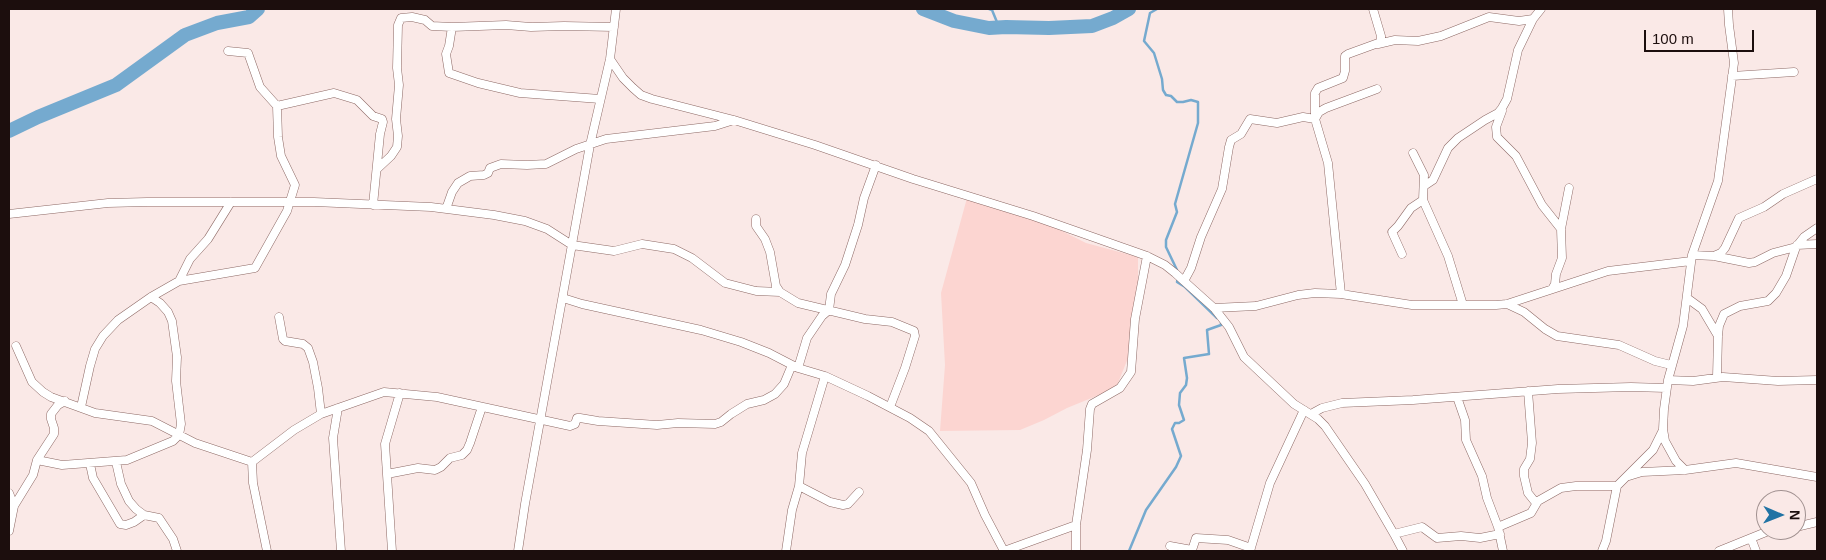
<!DOCTYPE html>
<style>
body{margin:0}
#map{position:relative;width:1826px;height:560px;overflow:hidden;background:#fae9e7;font-family:Helvetica,sans-serif}
canvas{display:block}
.frame{position:absolute;inset:0;border:10px solid #1c0e0d;pointer-events:none}
.north{position:absolute;left:1756px;top:490px;width:50px;height:50px;box-sizing:border-box;background:#fae9e7;border:1px solid #a19190;border-radius:50%;rotate:91deg;font-size:14px;font-weight:700;line-height:20px;text-align:center;color:#1c0e0d}
.north::after{content:'';display:block;margin:auto;width:18px;height:22px;background:#2173a4;clip-path:polygon(50% 0,100% 100%,50% 72%,0 100%)}
.scale{position:absolute;left:1644px;top:30px;width:110px;height:22px;box-sizing:border-box;border:2px solid #1c0e0d;border-top:0;padding-left:6px;font-size:15px;line-height:18px;white-space:nowrap;color:#1c0e0d;-webkit-text-stroke:4px #fae9e7;paint-order:stroke}
</style>
<div id="map">
<canvas width="1826" height="560"></canvas>
<div class="frame"></div>
<div class="north">N</div>
<div class="scale">100 m</div>
</div>
<script>
const ctx = document.querySelector('canvas').getContext('2d');
ctx.lineJoin = 'round';
function paint(path, color) { ctx.fillStyle = color; ctx.fill(path, 'evenodd'); }
const shape = rows => new Path2D(rows.map(r => 'M' + r).join(''));
function stroke(path, color, width, dash) { ctx.strokeStyle = color; ctx.lineWidth = width; ctx.lineCap = dash ? 'butt' : 'round'; ctx.setLineDash(dash || []); ctx.stroke(path); }
paint(shape([
 [967,198,1044,222,1086,243,1138,257,1138,285,1130,353,1116,388,1067,408,1044,420,1020,430,940,431,945,365,941,293]
]), '#fcd5d1');
stroke(shape([
 [989,9,992,10,999,27],
 [1157,9,1150,13,1144,41,1154,53,1162,79,1163,90,1166,95,1171,96,1177,102,1183,102,1191,100,1198,102,1198,123,1175,204,1177,212,1166,240,1166,247,1177,270],
 [1178,277,1177,282,1185,287,1217,318],
 [1129,551,1146,510,1176,467,1181,456,1172,429,1175,423,1179,423,1184,420,1179,405,1180,393,1186,385,1187,378,1184,358,1209,354,1207,330,1221,325,1221,322]
]), '#75aacf', 2.5);
stroke(shape([
 [923,9,954,21,989,28,1006,27,1049,28,1092,26,1113,18,1129,9],
 [9,131,38,117,116,85,185,35,217,23,249,17,258,9]
]), '#75aacf', 14);
const minor = shape([
 [452,27,449,46,446,54,449,73,478,83,520,93,600,99],
 [1378,44,1395,40,1418,41,1441,36,1489,17,1519,21,1533,19],
 [228,51,248,53,260,87,277,106],
 [610,59,623,78,633,88,641,95,652,99,734,120,815,145,913,179,1033,216,1147,256,1165,265,1175,273,1214,308,1229,327,1244,357,1294,404,1318,419,1325,426,1365,484,1394,534,1403,551],
 [1732,76,1794,72],
 [1502,111,1496,127,1497,137,1516,156,1542,205,1561,229],
 [1315,119,1319,112,1326,108,1377,89],
 [1413,153,1424,175,1423,200,1448,256,1463,305],
 [377,169,391,156,397,147,398,136,396,119,399,85,397,68,398,25,401,18,412,17,425,20,432,26,452,27,506,25,531,27,564,26,614,27],
 [1424,186,1433,180,1448,148,1458,138,1485,120,1498,113,1502,108,1507,99,1518,50,1533,19,1541,9],
 [446,209,452,192,458,183,470,176,484,175,488,173,490,168,501,164,527,165,546,164,576,149,606,139,715,126,734,120],
 [9,214,108,203,147,202,314,202,431,207,494,215,525,221,547,229,572,245,614,251,642,244,674,249,692,258,725,283,756,291,780,292],
 [756,219,756,226,765,239,770,252,776,286,780,292,798,303,865,319,892,322,914,331,915,336,905,368,890,407],
 [1797,245,1817,244],
 [1402,254,1392,232,1398,226,1411,208,1423,200],
 [1692,255,1714,256,1749,263,1755,262,1773,253,1796,247],
 [1714,256,1721,253,1725,248,1739,218,1764,207,1783,194,1817,179],
 [179,281,255,268,287,211,295,185,281,156,278,137,277,106,334,93,357,100,373,116,382,119,383,122,380,134,373,205],
 [1184,281,1191,268,1201,237,1222,189,1229,147,1231,140,1241,134,1250,119,1277,123,1303,117,1315,119],
 [1552,289,1555,284,1556,274,1562,258,1561,229,1569,188],
 [1341,294,1328,163,1315,119,1315,93,1318,88,1343,78,1345,71,1345,56,1348,54,1381,42,1381,36,1373,9],
 [563,298,582,304,701,330,741,342,769,353,798,368,825,376,868,396,910,418,929,431,971,483,985,515,1004,551],
 [1687,298,1702,309,1718,336],
 [1507,304,1524,312,1545,329,1557,336,1619,345,1655,361,1671,365],
 [1214,308,1256,306,1298,295,1315,293,1341,294,1412,305,1496,305,1507,304,1608,271,1691,261],
 [279,317,283,339,285,341,303,344,308,348,313,362,318,388,321,414],
 [16,346,32,382,43,392,51,397,95,413,152,421,195,443,252,462],
 [798,368,807,338,822,316,829,310,831,294,845,265,858,225,864,198,876,165],
 [1717,377,1718,336,1719,326,1724,314,1740,306,1768,301,1776,293,1786,276,1796,247,1804,237,1817,228],
 [1668,380,1693,381,1723,377,1778,381,1817,380],
 [1528,391,1532,443,1530,459,1524,469,1524,476,1528,493,1536,503],
 [1457,397,1465,420,1466,440,1482,476,1487,498,1498,527,1503,551],
 [81,407,90,366,95,349,103,336,118,320,151,297,179,281,190,259,208,239,231,202],
 [338,408,333,438,341,551],
 [1311,414,1322,408,1342,403,1413,400,1558,389,1631,387,1666,388],
 [37,460,62,465,127,460,173,441,179,435,181,424,176,381,177,357,172,321,168,312,160,303,151,297],
 [116,462,121,484,129,501,136,509,144,515,159,518,173,539,177,551],
 [252,462,294,430,321,414,384,392,437,397,570,426,575,424,577,418,580,418,598,421,657,425,678,423,715,424,721,422,731,414,747,404,764,400,775,394,784,384,792,365],
 [252,462,253,483,267,551],
 [90,464,93,478,120,524,126,525,134,522,144,515],
 [1685,470,1676,461,1665,441,1663,429,1664,409,1668,380,1683,326,1692,255,1718,181,1734,63,1729,25,1728,9],
 [387,474,418,468,435,470,441,467,450,458,462,455,467,450,470,443,482,407],
 [1629,476,1642,472,1685,470,1736,463,1817,477],
 [799,486,830,502,843,505,848,504,859,492],
 [9,493,14,506],
 [1498,527,1531,513,1538,501,1561,488,1576,486,1617,486],
 [1796,527,1817,522],
 [9,531,14,506,33,475,37,460,54,434,54,428,51,419,51,414,58,405,65,401],
 [1394,534,1422,527,1437,538,1461,536,1480,538,1500,534],
 [1751,538,1756,551],
 [1170,546,1192,550,1196,538,1228,540,1251,548],
 [392,551,385,444,400,393],
 [518,551,525,504,590,145,610,59,616,9],
 [786,551,792,510,799,486,802,453,825,376],
 [1004,551,1076,525],
 [1076,551,1076,525,1087,450,1090,409,1092,404,1120,388,1131,372,1135,319,1147,256],
 [1250,551,1270,483,1304,410],
 [1602,551,1606,541,1617,486,1653,450,1663,430],
 [1719,551,1771,530]
]);
stroke(minor, '#8d6965', 9);
stroke(minor, '#fff', 8);
</script>
